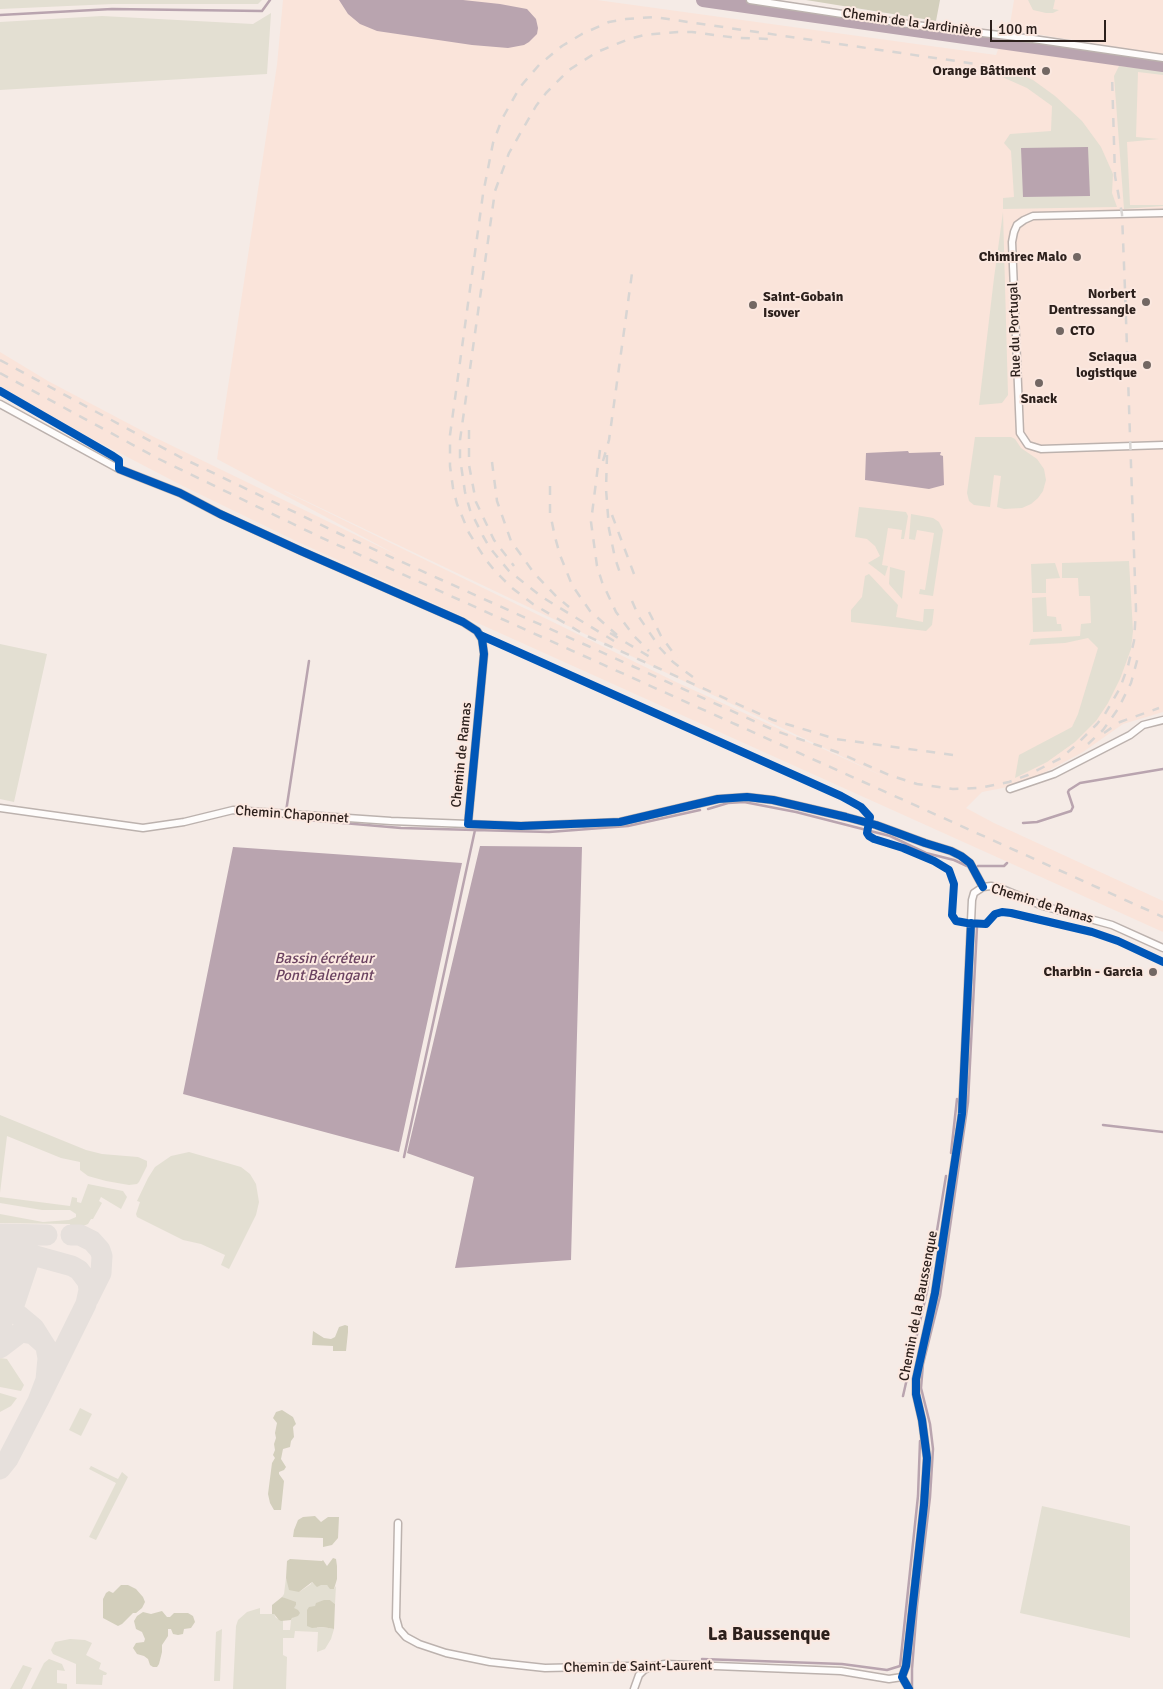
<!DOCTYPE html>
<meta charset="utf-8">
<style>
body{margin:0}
#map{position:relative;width:1163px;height:1689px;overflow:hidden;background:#f5ebe6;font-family:Signika,sans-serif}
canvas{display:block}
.scale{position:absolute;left:990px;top:20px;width:116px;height:22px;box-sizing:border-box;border:2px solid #2c201c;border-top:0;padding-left:6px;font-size:15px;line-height:18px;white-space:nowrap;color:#2c201c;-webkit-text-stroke:4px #fbe8e0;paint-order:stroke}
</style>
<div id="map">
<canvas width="1163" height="1689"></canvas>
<div class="scale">100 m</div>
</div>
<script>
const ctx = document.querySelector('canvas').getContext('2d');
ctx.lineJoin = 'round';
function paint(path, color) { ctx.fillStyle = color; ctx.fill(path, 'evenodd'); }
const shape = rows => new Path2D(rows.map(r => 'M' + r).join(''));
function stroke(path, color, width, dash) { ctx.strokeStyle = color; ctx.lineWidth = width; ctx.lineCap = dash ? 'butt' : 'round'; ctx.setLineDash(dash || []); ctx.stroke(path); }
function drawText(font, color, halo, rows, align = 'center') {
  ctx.font = font + ' Signika,sans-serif'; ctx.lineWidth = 4; ctx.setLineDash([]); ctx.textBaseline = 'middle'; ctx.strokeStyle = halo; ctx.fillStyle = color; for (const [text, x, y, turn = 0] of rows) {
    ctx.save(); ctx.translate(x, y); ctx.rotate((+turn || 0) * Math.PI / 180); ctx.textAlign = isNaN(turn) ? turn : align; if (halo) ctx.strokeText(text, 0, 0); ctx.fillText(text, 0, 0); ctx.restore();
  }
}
paint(shape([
 [283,0,597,0,996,55,999,47,1066,55,1077,54,1163,68,1163,712,1123,724,1083,752,1038,776,1008,787,982,792,966,808,994,823,1163,901,1163,932,298,542,183,486,87,436,0,386,0,352,48,381,154,437,399,556,217,459,277,65],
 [284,491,285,491,887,778,676,682],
 [1014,0,1163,0,1163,54,1009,30]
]), '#fae4da');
paint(shape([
 [0,0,262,0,258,4,113,4,0,9],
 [1028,0,1055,0,1053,9,1059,10,1053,13,1046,13,1033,10],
 [271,13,267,74,0,90,0,22,102,16,253,24],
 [1119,66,1163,71,1163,75,1138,72,1136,137,1159,139,1127,142,1130,205,1163,205,1163,206,1124,209,1114,76],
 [1003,67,1033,80,1055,96,1082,121,1101,147,1113,174,1112,193,1117,207,1003,209,1003,198,1014,197,1011,151,1004,143,1010,134,1051,131,1052,106,1027,88,1000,76],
 [1003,212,1008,395,1002,403,979,405,994,278],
 [975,437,1011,437,1015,439,1021,448,1037,459,1044,469,1046,480,1043,491,1038,498,1031,504,1022,508,1004,509,997,507,1001,476,994,475,990,507,974,505,969,501,967,493],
 [859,507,906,512,908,516,904,539,901,539,902,530,888,528,882,565,888,566,885,576,868,563,880,556,875,546,867,539,855,537],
 [911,514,933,518,939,522,943,530,933,596,919,594,920,589,925,590,934,533,917,530,915,540,909,539],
 [1129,561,1133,631,1131,649,1120,679,1108,703,1096,721,1075,742,1047,762,1015,778,1019,755,1072,727,1078,714,1098,648,1088,638,1065,643,1029,645,1031,639,1080,636,1081,624,1091,623,1090,596,1079,596,1078,578,1062,578,1062,563],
 [1055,563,1060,578,1046,579,1046,593,1032,593,1031,564],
 [890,567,905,571,902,599,889,584],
 [869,574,898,605,896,617,923,622,924,609,934,609,932,625,926,631,851,622,851,610,862,597,865,576],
 [1046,597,1047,616,1056,617,1057,624,1061,624,1062,631,1033,632,1032,598],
 [0,644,47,654,14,802,0,799],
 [0,1115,86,1150,102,1154,138,1157,147,1161,147,1166,139,1182,137,1184,129,1185,106,1181,88,1176,80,1170,80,1162,61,1158,7,1136,0,1193],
 [189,1152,241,1167,250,1174,256,1184,259,1202,256,1215,229,1269,221,1265,225,1255,201,1244,183,1240,137,1217,136,1214,140,1202,137,1201,148,1178,155,1167,171,1156],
 [88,1184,123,1191,127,1197,121,1209,101,1197,99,1201,102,1203,93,1219,91,1219,88,1224,81,1227,71,1227,70,1224,0,1223,0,1214,43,1222,69,1220,76,1217,76,1214,70,1210,42,1210,0,1203,0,1197,70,1206,72,1197,77,1198,77,1202,81,1203],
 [0,1358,7,1359,24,1385,21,1391,0,1387],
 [0,1393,17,1398,11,1406,0,1412],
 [80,1408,92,1414,81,1436,69,1430],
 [91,1466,118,1479,122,1472,128,1477,96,1540,89,1537,116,1483,89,1469],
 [1042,1506,1130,1526,1130,1638,1020,1613],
 [286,1578,289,1586,299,1592,311,1584,311,1582,314,1584,327,1585,334,1589,336,1586,335,1604,330,1600,317,1603,317,1628,323,1627,334,1629,331,1639,325,1649,317,1652,318,1632,295,1631,294,1638,283,1638,283,1655,287,1657,286,1689,233,1689,236,1626,238,1620,247,1612,260,1608,260,1614,274,1614,276,1618,283,1620,283,1630,290,1630,291,1620,293,1617,294,1607,296,1605,282,1597,284,1594],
 [222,1629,220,1681,214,1681,216,1632],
 [70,1639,85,1640,92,1643,86,1655,101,1663,99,1669,107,1673,106,1675,103,1675,102,1685,76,1684,76,1664,53,1654,51,1650,55,1642],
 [49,1659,62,1664,65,1671,57,1670,57,1683,67,1684,67,1689,31,1689,44,1663],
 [23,1665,32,1668,22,1689,10,1689]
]), '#e3dfd2');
paint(shape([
 [806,0,940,0,936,21],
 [345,1325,348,1326,348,1332,346,1351,333,1351,333,1346,312,1345,313,1331,324,1338,331,1339,335,1337,339,1327],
 [282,1410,293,1417,296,1424,293,1427,294,1437,291,1441,290,1447,283,1449,281,1459,286,1467,284,1470,279,1472,279,1474,284,1481,281,1510,274,1510,270,1503,268,1494,272,1463,275,1458,273,1455,275,1450,274,1444,276,1438,275,1433,277,1423,273,1418,276,1412],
 [315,1516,321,1522,328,1517,339,1517,338,1538,332,1545,323,1547,323,1538,293,1537,294,1530,298,1520,303,1517],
 [333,1558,336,1559,337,1566,337,1579,334,1589,330,1589,327,1585,321,1585,317,1587,312,1582,299,1592,289,1590,286,1578,287,1561,290,1559,322,1561,323,1560,327,1566],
 [121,1585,128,1585,136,1589,143,1597,145,1602,142,1608,136,1613,133,1613,122,1624,118,1626,103,1618,103,1599,106,1593,109,1591,113,1593],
 [282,1597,296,1602,296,1605,294,1608,298,1610,300,1613,298,1616,292,1618,291,1620,281,1621,279,1620,274,1614,272,1614,272,1605],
 [324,1600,330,1600,335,1604,334,1629,323,1627,312,1628,307,1626,307,1610,309,1607,315,1606,316,1603],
 [162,1611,167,1617,170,1617,174,1613,188,1613,193,1616,195,1622,191,1628,184,1629,183,1634,178,1635,173,1634,171,1629,168,1629,168,1636,162,1645,162,1652,159,1664,157,1667,153,1667,150,1665,148,1659,144,1656,137,1654,133,1648,136,1643,144,1642,145,1639,142,1632,136,1629,134,1621,137,1616,143,1612,151,1614]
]), '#d3cfbc');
paint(shape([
 [339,0,463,0,500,4,527,9,536,19,538,28,537,34,529,42,524,45,508,48,472,45,377,31,360,24,348,14],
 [1088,147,1090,196,1023,197,1021,148],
 [908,451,909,453,941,452,940,455,943,456,944,485,929,489,865,480,866,453],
 [480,846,582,847,571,1260,455,1268,474,1177,407,1153],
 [233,847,462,863,399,1152,183,1094]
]), '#b9a4af');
stroke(shape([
 [0,15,112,9,262,11,270,0],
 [309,661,285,818,401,828,549,832,628,826,700,810],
 [708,809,728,803,744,802,796,812,890,836,926,853,954,860,967,866],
 [1023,823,1037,822,1071,811,1073,807,1068,792,1069,790,1080,783,1163,769],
 [978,866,1004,866,1007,863],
 [1103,1125,1163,1132],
 [951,1153,957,1099],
 [404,1157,475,830],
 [903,1396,927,1291,946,1176],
 [702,1659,842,1664,887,1670,900,1666,918,1496,920,1441],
 [912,1689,912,1669,917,1606,930,1497,933,1449,930,1424,921,1388,923,1364,940,1296,968,1102,977,927]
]), '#b9a4af', 2.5);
stroke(shape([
 [703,0,1163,65]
]), '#b9a4af', 14);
stroke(shape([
 [0,1234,47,1235],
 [71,1235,80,1235,92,1241,100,1250,102,1256,101,1273,88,1299],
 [0,1246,72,1266,79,1270,88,1282,89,1290,86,1304,38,1401],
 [0,1296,11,1255,8,1249,1,1247],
 [0,1302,6,1308,14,1305,28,1263,27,1256,25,1254,19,1252,14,1253],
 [0,1306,16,1313,34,1328,46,1347,48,1358,46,1380,38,1401,8,1459,0,1469],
 [0,1326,2,1324,0,1326],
 [0,1348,21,1332,33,1334,43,1343]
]), '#e6e0dc', 21);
const minor = shape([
 [750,0,915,25,1033,39,1163,58],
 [1163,213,1033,216,1024,220,1017,225,1014,232,1012,242,1020,433,1028,445,1041,449,1163,445],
 [0,404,119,469,180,493,220,514,301,551,463,622,477,631,482,639,484,654,468,824,521,826,620,822,718,799,747,797,773,800,846,817,876,825,925,843,951,851,961,856,970,863,983,887],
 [1010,789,1054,774,1130,735,1143,725,1163,720],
 [0,808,143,828,184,822,233,810,391,821,468,824],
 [398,1523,396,1618,399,1629,406,1637,419,1644,446,1653,490,1662,545,1668,630,1666,644,1670,652,1666,665,1664,841,1671,889,1679,902,1677],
 [902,1677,906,1666,924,1505,927,1458,922,1420,916,1394,916,1379,935,1293,962,1114,972,900,974,893,983,887,991,886,1000,888,1043,906,1112,925,1163,948],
 [902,1677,909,1689],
 [634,1689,639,1675,644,1670]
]);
stroke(minor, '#bcb2ae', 9);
stroke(minor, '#fefcfb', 6);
stroke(shape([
 [0,360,180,457,340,534,776,731,837,752,889,775,917,784,953,789,979,788,1009,782,1028,775,1061,758,1075,746,1097,724,1105,714,1120,688,1128,666,1134,641,1136,610,1125,290,1122,214,1115,176,1112,75],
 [0,373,159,459,320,537,1163,917],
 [469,430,469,465,476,502,494,540,514,566],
 [600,450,591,522,597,566,602,582,616,612,634,636,649,651],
 [607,455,606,489,609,529,615,558,622,579],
 [603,461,609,440,633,266],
 [492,462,497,501,511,541,534,573,557,597,569,607],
 [550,486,550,513,555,537,560,555,572,585,590,611,617,635],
 [612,515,634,574],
 [632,601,639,617,660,648,673,662,698,681],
 [649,612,661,636,677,658],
 [610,633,655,660],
 [614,641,542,597,509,571,490,548,483,536,470,510,465,492,460,458,460,440,495,191,509,153,536,106,546,93,569,70,597,52,629,39,644,35,678,32,692,32,737,38,772,39],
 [1104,733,1120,722,1159,708],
 [1088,744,1103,730,1118,709,1131,683,1138,657],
 [953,755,836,739,773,720,585,635,533,604,512,588,495,571,486,560,469,533,457,504,453,488,450,466,450,435,483,194,493,143,502,119,520,87,539,65,562,46,582,34,609,22,626,19,654,17,990,66]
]), '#d8d5d3', 2.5, [9, 9]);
stroke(shape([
 [0,391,113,456,119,460,119,469,180,493,220,514,301,551,463,622,477,631,482,639,484,654,468,824,521,826,620,822,718,799,747,797,773,800,846,817,876,825,925,843,951,851,961,856,970,863,983,887],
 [480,635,841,796,861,807,870,817,867,833,869,836,874,839,903,848,934,861,949,870,954,884,952,915,956,921,967,923,986,924,995,914,1002,912,1011,913,1092,932,1118,941,1163,962],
 [909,1689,902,1677,906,1666,924,1505,927,1458,922,1420,916,1394,916,1379,935,1293,962,1114,971,923]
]), '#0057b8', 8);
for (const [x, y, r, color] of [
 [1046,71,5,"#726763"],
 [1077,257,5,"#726763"],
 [1146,302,5,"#726763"],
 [753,305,5,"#726763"],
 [1060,331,5,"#726763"],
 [1147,365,5,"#726763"],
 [1039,383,5,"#726763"],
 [1153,972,5,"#726763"]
]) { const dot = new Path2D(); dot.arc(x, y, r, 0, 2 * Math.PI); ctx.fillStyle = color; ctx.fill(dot); stroke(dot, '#fbe8e0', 2); }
drawText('14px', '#2c201c', '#fbe8e0', [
 ["Chemin de la Jardinière",912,23,8],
 ["Rue du Portugal",1015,330,-92],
 ["Chemin de Ramas",462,755,-84],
 ["Chemin Chaponnet",292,815,4],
 ["Chemin de Ramas",1042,904,17],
 ["Chemin de la Baussenque",919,1306,-79],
 ["Chemin de Saint-Laurent",638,1667,-1]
]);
drawText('bold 14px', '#2c201c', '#fbe8e0', [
 ["Orange Bâtiment",1036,71],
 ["Chimirec Malo",1067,257],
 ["Norbert",1136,294],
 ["Dentressangle",1136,310],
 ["Saint-Gobain",763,297,"left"],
 ["Isover",763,313,"left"],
 ["CTO",1070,331,"left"],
 ["Sciaqua",1137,357],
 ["logistique",1137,373],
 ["Snack",1039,399,"center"],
 ["Charbin - Garcia",1143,972]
], 'right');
drawText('italic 15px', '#6b4361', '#fbe8e0', [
 ["Bassin écréteur",324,959],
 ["Pont Balengant",324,976]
]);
drawText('bold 19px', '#2c201c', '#fbe8e0', [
 ["La Baussenque",769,1635]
]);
</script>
